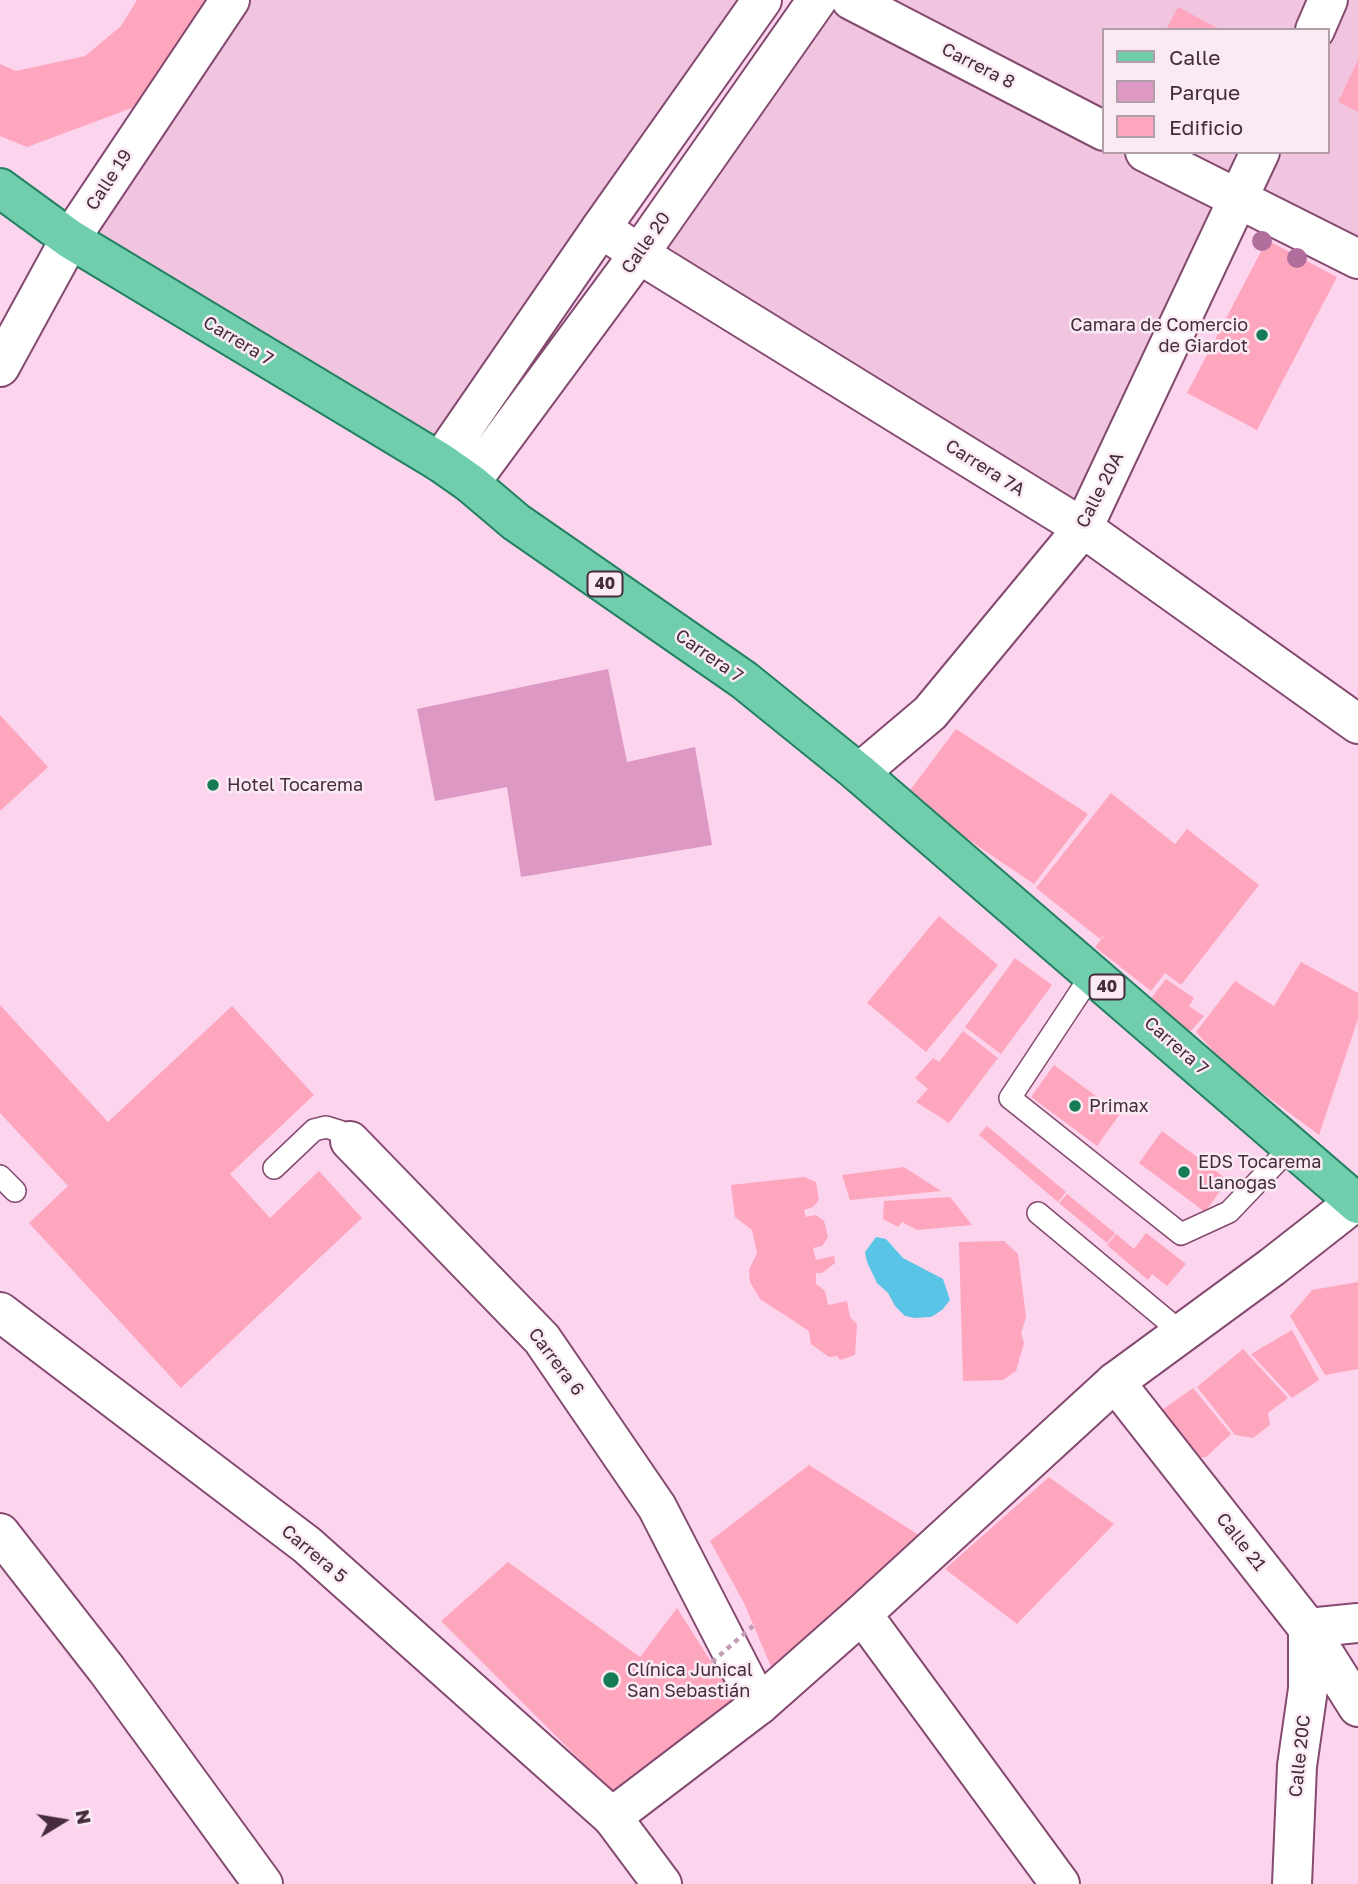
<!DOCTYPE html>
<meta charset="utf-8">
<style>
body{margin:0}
#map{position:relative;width:1358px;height:1884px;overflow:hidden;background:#fdd4ed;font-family:"Golos Text",sans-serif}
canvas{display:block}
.legend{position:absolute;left:1102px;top:28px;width:228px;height:126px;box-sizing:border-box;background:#f9eaf3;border:2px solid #b19ea9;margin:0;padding:9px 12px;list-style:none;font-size:21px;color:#452b3b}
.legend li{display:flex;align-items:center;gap:14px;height:35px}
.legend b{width:35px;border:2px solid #b19ea9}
.north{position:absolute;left:28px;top:1786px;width:70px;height:70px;-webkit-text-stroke:5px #f9eaf3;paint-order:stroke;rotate:79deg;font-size:19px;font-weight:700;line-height:28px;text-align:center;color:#452b3b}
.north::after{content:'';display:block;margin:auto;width:24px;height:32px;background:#452b3b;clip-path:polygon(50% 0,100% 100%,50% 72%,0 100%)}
</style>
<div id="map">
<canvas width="1358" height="1884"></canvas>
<ul class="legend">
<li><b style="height:9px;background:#70cead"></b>Calle</li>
<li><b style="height:19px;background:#dd98c4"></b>Parque</li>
<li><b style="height:19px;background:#fea6be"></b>Edificio</li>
</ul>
<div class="north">N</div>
</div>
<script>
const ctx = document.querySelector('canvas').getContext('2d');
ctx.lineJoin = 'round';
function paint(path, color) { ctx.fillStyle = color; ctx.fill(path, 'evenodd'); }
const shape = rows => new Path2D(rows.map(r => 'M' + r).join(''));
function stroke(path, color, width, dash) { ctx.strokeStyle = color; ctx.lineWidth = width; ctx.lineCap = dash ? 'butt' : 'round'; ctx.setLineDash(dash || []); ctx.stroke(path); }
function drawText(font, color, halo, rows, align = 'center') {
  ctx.font = font + ' "Golos Text",sans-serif'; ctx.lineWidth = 5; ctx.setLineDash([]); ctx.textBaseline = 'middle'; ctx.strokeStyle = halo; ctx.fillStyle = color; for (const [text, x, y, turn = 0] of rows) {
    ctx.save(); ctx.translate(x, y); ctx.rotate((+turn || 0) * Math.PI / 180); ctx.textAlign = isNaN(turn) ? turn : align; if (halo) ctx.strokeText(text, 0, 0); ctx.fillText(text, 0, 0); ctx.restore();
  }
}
paint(shape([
 [227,0,762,0,440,462,70,239],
 [817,0,1358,0,1358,259,1238,201,1083,528,639,254],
 [1104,30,1328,30,1328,152,1104,152]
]), '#f1c5df');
paint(shape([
 [608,669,627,762,695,747,712,845,521,877,507,787,435,801,417,709]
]), '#dd98c4');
paint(shape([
 [876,1237,886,1239,903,1258,943,1279,950,1300,942,1310,931,1317,915,1318,905,1316,895,1306,888,1293,877,1283,867,1262,865,1252]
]), '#59c4e6');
paint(shape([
 [137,0,217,0,148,102,27,147,0,136,0,64,16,71,85,56,121,26],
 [1178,7,1221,30,1166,30],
 [1358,60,1358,112,1338,102],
 [1267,240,1337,277,1257,430,1187,393],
 [0,715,48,767,0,811],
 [956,729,1088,814,1034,884,905,797],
 [1111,793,1175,844,1187,829,1259,885,1181,985,1165,973,1151,991,1095,947,1107,932,1100,939,1036,888],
 [939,916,998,965,926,1052,867,1003],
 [1015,958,1052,985,1001,1054,965,1027],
 [1301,962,1358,993,1358,1019,1319,1135,1229,1068,1196,1032,1235,981,1274,1006],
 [1166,979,1194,998,1189,1006,1204,1016,1189,1033,1149,1001],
 [0,1005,108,1122,232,1006,314,1095,230,1174,270,1218,319,1171,362,1218,181,1388,29,1223,68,1186,0,1113],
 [963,1031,998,1058,949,1123,916,1102,928,1089,915,1078,933,1058,939,1062],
 [1054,1065,1120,1114,1097,1146,1031,1097],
 [987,1126,1066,1192,1058,1202,979,1135],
 [1162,1131,1228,1180,1205,1212,1139,1163],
 [904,1167,941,1191,850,1200,842,1175],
 [804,1177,816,1182,819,1200,813,1207,804,1210,806,1217,816,1215,824,1221,828,1237,822,1246,813,1248,816,1260,834,1256,835,1263,822,1273,816,1273,816,1284,825,1291,828,1305,847,1301,850,1317,857,1324,855,1355,840,1360,837,1356,829,1357,811,1344,809,1331,760,1299,750,1282,749,1270,757,1253,752,1230,735,1217,731,1185],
 [1067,1194,1115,1233,1107,1243,1059,1203],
 [950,1197,972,1225,917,1230,902,1222,898,1227,883,1219,884,1201],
 [1146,1233,1186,1264,1167,1286,1152,1274,1148,1280,1107,1245,1116,1234,1134,1249],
 [1004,1241,1018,1254,1026,1317,1021,1333,1024,1343,1016,1371,1003,1380,963,1381,959,1242],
 [1358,1282,1358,1369,1325,1375,1290,1316,1312,1290],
 [1292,1330,1319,1380,1292,1398,1251,1354],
 [1243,1349,1288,1398,1268,1413,1270,1425,1253,1438,1235,1435,1197,1387],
 [1193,1388,1231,1434,1206,1457,1195,1458,1158,1413],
 [809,1465,928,1541,775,1676,744,1603,710,1541],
 [1049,1477,1114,1524,1017,1624,945,1569],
 [508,1562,640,1657,677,1608,734,1698,618,1798,441,1621]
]), '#fea6be');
const service = shape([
 [1092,974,1010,1098,1181,1234,1229,1212,1292,1146],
 [274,1168,314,1130,326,1127,339,1131,350,1141],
 [0,1176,15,1191],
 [1038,1213,1182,1333]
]);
const minor = shape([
 [851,0,1104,131],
 [1315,30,1328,0],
 [1145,152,1358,259],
 [601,228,639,254,1083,528,1358,724],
 [0,367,70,239],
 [859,773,930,713,1083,528,1260,152],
 [350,1141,542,1339,657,1507,759,1705],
 [1115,1382,1308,1628,1358,1707],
 [0,1533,107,1670,263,1884],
 [862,1614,1060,1884],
 [612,1817,662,1884],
 [1292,1884,1297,1766,1308,1689,1308,1628,1358,1623]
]);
const tertiary = shape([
 [70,239,230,0],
 [0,1312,307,1545,612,1817,759,1705,862,1614,1115,1382,1272,1267,1355,1202]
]);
const secondary = shape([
 [440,462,601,228,762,0],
 [470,483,639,254,817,0]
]);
const primary = shape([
 [0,188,70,239,440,462,470,483,516,522,744,680,859,773,1358,1204]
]);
stroke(service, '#844a70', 24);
stroke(minor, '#844a70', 42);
stroke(tertiary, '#844a70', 42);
stroke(secondary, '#844a70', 42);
stroke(primary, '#238062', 42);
stroke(service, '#fff', 21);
stroke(minor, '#fff', 38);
stroke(tertiary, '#fff', 38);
stroke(secondary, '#fff', 38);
stroke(primary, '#70cead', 38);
stroke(shape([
 [712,1662,753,1626]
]), '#c39eb5', 4.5, [5, 5]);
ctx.fillStyle = '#b16e9c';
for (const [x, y] of [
 [1262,241],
 [1297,258]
]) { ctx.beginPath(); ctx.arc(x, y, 10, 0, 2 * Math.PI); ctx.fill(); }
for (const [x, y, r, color] of [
 [1262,335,7,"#177c55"],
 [213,785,7,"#177c55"],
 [1075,1106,7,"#177c55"],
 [1184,1172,7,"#177c55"],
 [611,1680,9,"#177c55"]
]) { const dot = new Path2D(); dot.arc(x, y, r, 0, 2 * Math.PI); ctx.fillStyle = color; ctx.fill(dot); stroke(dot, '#f9eaf3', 2.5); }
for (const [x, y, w] of [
 [605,584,35],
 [1107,987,35]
]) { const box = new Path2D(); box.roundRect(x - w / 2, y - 12.5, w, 25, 5); ctx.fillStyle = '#f9eaf3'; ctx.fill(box); stroke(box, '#452b3b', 2); }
drawText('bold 16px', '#452b3b', null, [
 ["40",605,584],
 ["40",1107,987]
]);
drawText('18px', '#452b3b', '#f9eaf3', [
 ["Carrera 8",978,66,27],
 ["Calle 19",109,180,-57],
 ["Calle 20",646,243,-55],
 ["Carrera 7",238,341,31],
 ["Carrera 7A",985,468,32],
 ["Calle 20A",1100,490,-63],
 ["Carrera 7",709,656,35],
 ["Carrera 7",1176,1046,41],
 ["Carrera 6",556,1362,53],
 ["Calle 21",1241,1542,52],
 ["Carrera 5",314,1554,40],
 ["Calle 20C",1300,1756,-84]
]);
drawText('18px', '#452b3b', '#f9eaf3', [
 ["Camara de Comercio",1248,325,"right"],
 ["de Giardot",1248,346,"right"],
 ["Hotel Tocarema",227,785],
 ["Primax",1089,1106],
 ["EDS Tocarema",1198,1162],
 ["Llanogas",1198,1183],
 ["Clínica Junical",627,1670],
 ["San Sebastián",627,1691]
], 'left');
</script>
